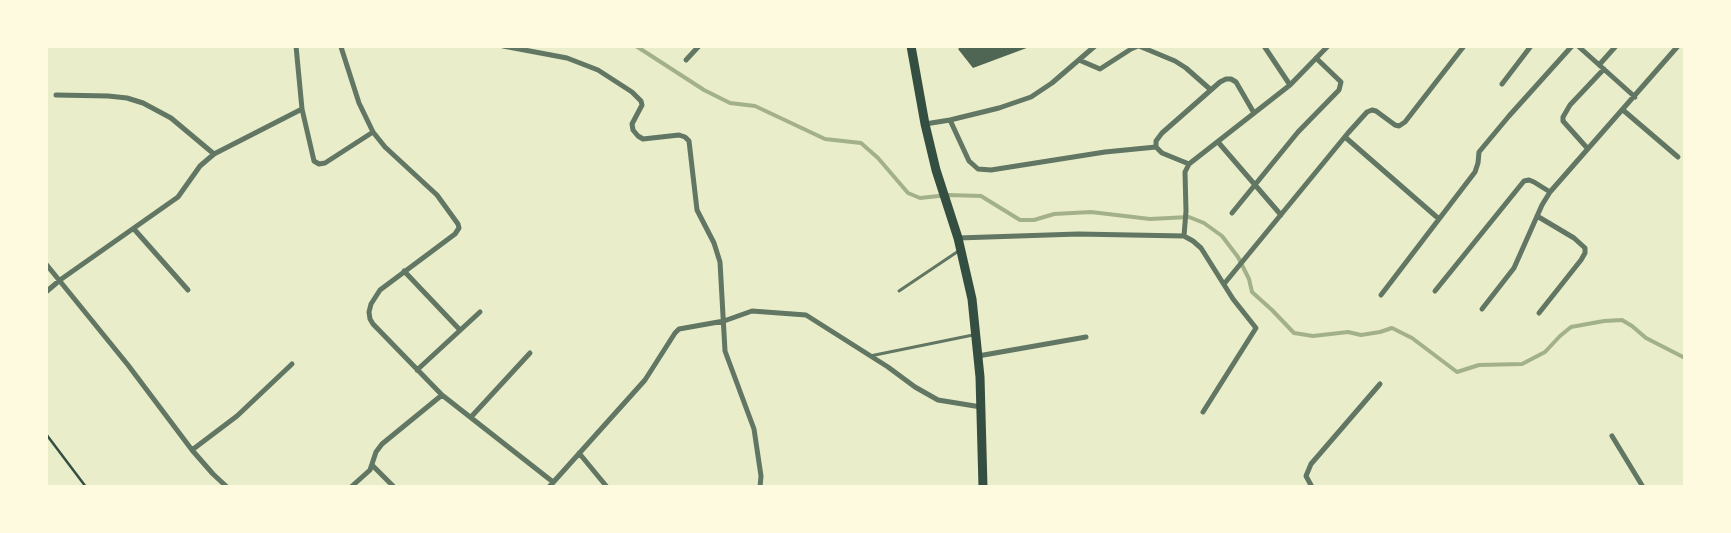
<!DOCTYPE html>
<style>
body{margin:0}
#map{position:relative;width:1731px;height:533px;overflow:hidden;background:#e9edc9;font-family:"Archivo Narrow",sans-serif}
canvas{display:block}
.frame{position:absolute;inset:0;border:48px solid #fefae0;pointer-events:none}
</style>
<div id="map">
<canvas width="1731" height="533"></canvas>
<div class="frame"></div>
</div>
<script>
const ctx = document.querySelector('canvas').getContext('2d');
ctx.lineJoin = 'round';
const shape = rows => new Path2D(rows.map(r => 'M' + r).join(''));
function stroke(path, color, width, dash) { ctx.strokeStyle = color; ctx.lineWidth = width; ctx.lineCap = dash ? 'butt' : 'round'; ctx.setLineDash(dash || []); ctx.stroke(path); }
function paint(path, color) { ctx.fillStyle = color; ctx.fill(path, 'evenodd'); }
stroke(shape([
 [636,46,704,90,730,103,755,106,825,139,861,143,878,158,908,193,920,198,948,195,981,196,1020,220,1034,220,1054,214,1091,212,1150,219,1189,217,1204,223,1222,236,1238,257,1249,279,1252,292,1272,310,1294,333,1313,336,1348,332,1361,335,1380,332,1392,328,1412,338,1457,372,1479,365,1522,364,1545,352,1560,336,1571,327,1604,321,1622,320,1632,326,1646,338,1685,358]
]), '#a3b18a', 4);
paint(shape([
 [962,46,1032,46,973,68,958,49]
]), '#4f6655');
stroke(shape([
 [46,434,86,487]
]), '#344e41', 2.5);
stroke(shape([
 [899,291,960,250],
 [870,356,973,335]
]), '#617663', 3);
stroke(shape([
 [296,46,302,109,314,161,319,164,325,163,373,132],
 [503,46,567,58,598,70,632,92,641,101,642,105,632,124,633,130,638,136,643,139,679,135,685,137,689,141,697,210,714,243,720,262,725,351,754,429,761,476,760,487],
 [1139,46,1175,61,1186,68,1211,90],
 [1264,46,1290,85],
 [1578,46,1635,97],
 [341,47,359,103,373,132,385,147,437,195,458,224,459,228,455,234,380,290,371,304,369,312,370,319,373,324,442,395,553,482],
 [686,60,699,46],
 [1079,60,1100,69,1131,49,1138,46],
 [1599,65,1616,46],
 [1502,84,1531,46],
 [56,95,108,96,127,98,143,103,171,118,214,154],
 [1623,110,1678,157],
 [950,120,969,161,978,169,991,170,1105,152,1156,147],
 [925,124,950,120,999,108,1031,97,1052,83,1095,46],
 [1345,137,1439,219],
 [1218,142,1281,215],
 [1588,149,1563,121,1563,117,1570,105,1604,69],
 [1189,164,1162,153,1156,147,1156,141,1162,133,1220,82,1226,79,1231,79,1236,82,1254,113],
 [1232,213,1298,132,1339,90,1341,82,1316,58],
 [1537,216,1574,238,1585,248,1585,253,1581,260,1539,313],
 [134,229,188,290],
 [1184,236,1186,211,1185,172,1189,164,1290,85,1328,46],
 [958,238,1078,234,1184,236,1193,241,1201,248,1233,299,1256,328,1203,412],
 [46,264,128,365,192,450,213,474,227,487],
 [404,271,460,330],
 [1224,284,1348,133,1367,112,1372,110,1376,111,1395,125,1399,126,1405,122,1464,46],
 [1435,291,1524,181,1529,180,1534,182,1550,192],
 [46,292,60,280,178,197,200,166,214,154,302,109],
 [1381,295,1475,172,1478,163,1479,152,1509,116,1572,46],
 [1482,309,1514,268,1542,205,1550,192,1678,46],
 [978,356,1086,337],
 [417,370,480,312],
 [471,417,530,353],
 [1612,436,1643,487],
 [192,450,237,416,292,364],
 [579,453,607,487],
 [373,466,394,487],
 [351,487,370,470,376,452,382,444,442,395],
 [549,487,645,380,675,333,679,329,724,321,752,311,806,315,888,367,915,387,938,400,981,407],
 [1312,487,1306,476,1311,464,1380,384]
]), '#617663', 5);
stroke(shape([
 [911,46,925,124,936,170,958,238,972,299,980,377,983,487]
]), '#344e41', 9);
</script>
